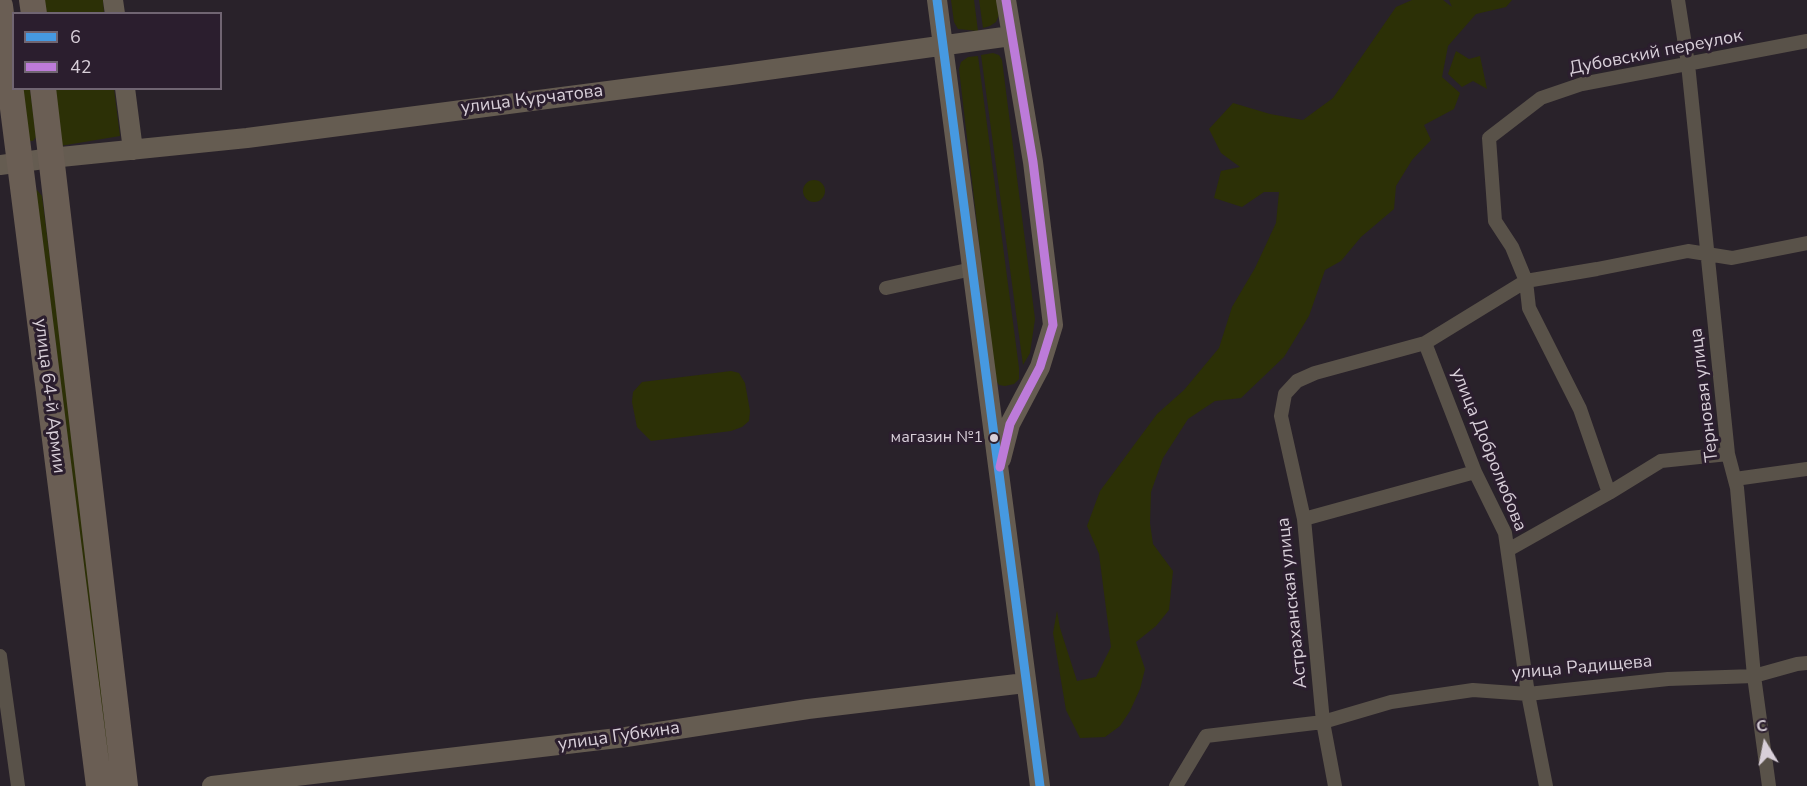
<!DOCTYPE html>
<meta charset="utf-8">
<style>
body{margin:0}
#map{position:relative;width:1807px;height:786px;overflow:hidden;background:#29222a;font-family:"Nunito Sans",sans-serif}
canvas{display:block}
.legend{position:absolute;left:12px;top:12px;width:210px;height:78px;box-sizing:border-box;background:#2b1e2e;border:2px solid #706572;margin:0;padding:8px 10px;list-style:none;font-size:18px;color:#d8cfd9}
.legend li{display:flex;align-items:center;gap:12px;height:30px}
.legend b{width:30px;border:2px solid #706572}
.north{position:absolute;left:1735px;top:714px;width:60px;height:60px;-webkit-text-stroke:4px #2b1e2e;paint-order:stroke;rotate:350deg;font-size:16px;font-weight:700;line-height:24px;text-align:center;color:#d8cfd9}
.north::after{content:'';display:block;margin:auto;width:21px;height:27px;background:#d8cfd9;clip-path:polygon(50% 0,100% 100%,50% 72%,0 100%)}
</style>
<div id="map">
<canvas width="1807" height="786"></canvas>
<ul class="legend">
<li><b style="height:8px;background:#4699e1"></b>6</li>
<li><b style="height:8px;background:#bd7bd9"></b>42</li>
</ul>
<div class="north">С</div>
</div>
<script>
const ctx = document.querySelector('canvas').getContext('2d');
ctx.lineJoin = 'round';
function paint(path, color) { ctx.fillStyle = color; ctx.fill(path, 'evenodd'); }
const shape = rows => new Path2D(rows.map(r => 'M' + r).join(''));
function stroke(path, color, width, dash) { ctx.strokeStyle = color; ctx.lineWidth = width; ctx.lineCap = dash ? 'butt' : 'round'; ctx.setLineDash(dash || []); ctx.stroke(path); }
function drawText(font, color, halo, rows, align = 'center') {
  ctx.font = font + ' "Nunito Sans",sans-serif'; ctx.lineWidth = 6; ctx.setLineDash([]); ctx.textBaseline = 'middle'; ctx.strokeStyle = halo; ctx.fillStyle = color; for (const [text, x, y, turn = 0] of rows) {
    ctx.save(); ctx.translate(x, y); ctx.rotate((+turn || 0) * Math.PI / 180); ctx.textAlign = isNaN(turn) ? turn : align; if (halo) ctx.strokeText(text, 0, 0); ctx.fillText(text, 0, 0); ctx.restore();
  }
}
paint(shape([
 [42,0,103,0,104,13,44,13],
 [951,0,974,0,978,31,958,29,954,22],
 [979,0,998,0,999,15,996,22,990,26,983,28],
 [1412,0,1443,0,1452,7,1449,0,1512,0,1506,7,1476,14,1448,46,1442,77,1460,93,1454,109,1424,125,1431,140,1412,160,1396,186,1394,209,1361,237,1341,261,1325,270,1309,316,1284,357,1241,398,1215,401,1188,419,1163,458,1151,492,1150,523,1153,544,1173,571,1169,610,1156,626,1136,642,1145,669,1140,689,1130,711,1120,726,1105,737,1080,738,1066,710,1053,633,1057,611,1060,628,1077,681,1096,677,1111,647,1099,554,1087,526,1100,491,1157,414,1184,390,1219,348,1232,307,1255,268,1276,223,1279,192,1264,192,1242,207,1214,198,1221,171,1240,167,1221,153,1209,129,1233,103,1270,114,1303,120,1333,98,1396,7],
 [1456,51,1469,59,1480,56,1487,89,1473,81,1462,87,1448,74],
 [993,53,999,55,1002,60,1035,319,1030,353,1023,365,981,55],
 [978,56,1019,368,1019,379,1014,384,1005,386,999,385,995,379,959,69,961,62,968,57],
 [22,89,30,89,36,137,33,141,28,141],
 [53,89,114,89,120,136,60,146],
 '803 191a11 11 0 1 1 22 0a11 11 0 1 1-22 0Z',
 [37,190,42,196,115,768,111,775,107,773,33,193],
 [731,371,739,373,745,383,750,411,749,421,742,427,731,431,651,441,637,427,632,402,633,392,642,382]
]), '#2c3006');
stroke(shape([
 [1678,0,1688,64,1728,454,1737,488,1754,676,1769,786],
 [886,288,972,269],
 [1425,343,1475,472,1505,533,1528,694,1546,786],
 [1735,479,1807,469],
 [1609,493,1580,409,1529,308,1526,281,1512,247,1495,221,1489,138,1541,98,1582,84,1807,41],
 [1304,519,1475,472],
 [1508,550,1609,493,1661,461,1728,454],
 [0,656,18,786],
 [1176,786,1206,736,1323,722,1391,702,1473,690,1528,694,1668,679,1754,676,1797,664,1807,663],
 [1335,786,1323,722,1304,519,1281,416,1285,394,1297,381,1315,373,1425,343,1526,281,1597,269,1688,251,1732,258,1807,243]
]), '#595249', 14);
stroke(shape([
 [113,0,115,14],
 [937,0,1040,786],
 [125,88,133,150],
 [0,165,51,158,247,138,731,75,1011,36],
 [1001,459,1010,424,1040,367,1053,325,1033,162,1006,0],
 [212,786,626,737,808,709,1025,683]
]), '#655c51', 20);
stroke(shape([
 [32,0,34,14],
 [0,6,99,786],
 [43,88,125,786]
]), '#6a5e54', 26);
stroke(shape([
 [937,0,1040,786]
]), '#4699e1', 9);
stroke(shape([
 [1000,467,1010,424,1040,367,1053,325,1033,162,1006,0]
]), '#bd7bd9', 9);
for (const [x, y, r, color] of [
 [994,438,5,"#d8cfd9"]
]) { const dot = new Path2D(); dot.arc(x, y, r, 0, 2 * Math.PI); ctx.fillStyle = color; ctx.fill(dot); stroke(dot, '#2b1e2e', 2); }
drawText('16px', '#d8cfd9', '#2b1e2e', [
 ["магазин №1",983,438]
], 'right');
drawText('18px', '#d8cfd9', '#2b1e2e', [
 ["Дубовский переулок",1656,53,-11],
 ["улица Курчатова",532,100,-7],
 ["Терновая улица",1705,395,-97],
 ["улица 64-й Армии",49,396,83],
 ["улица Добролюбова",1488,450,68],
 ["Астраханская улица",1293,603,-96],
 ["улица Радищева",1582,668,-5],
 ["улица Губкина",619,737,-8]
]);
</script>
